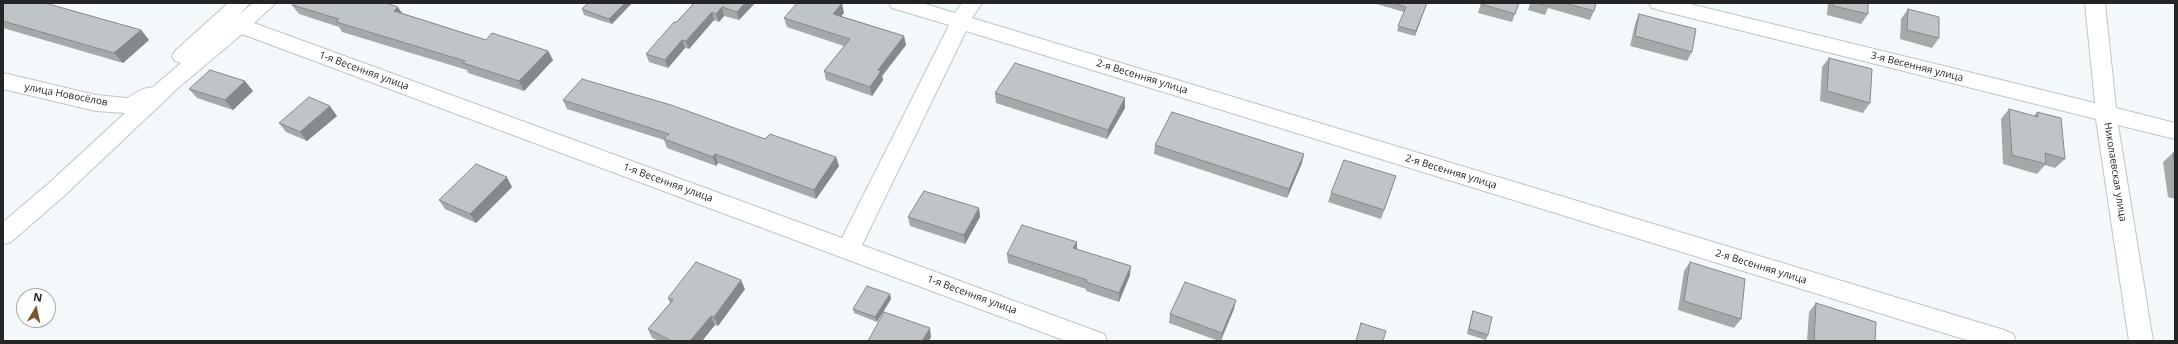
<!DOCTYPE html>
<meta charset="utf-8">
<style>
body{margin:0}
#map{position:relative;width:2178px;height:344px;overflow:hidden;background:#f3f9fb;font-family:"Open Sans",sans-serif}
canvas{display:block}
.frame{position:absolute;inset:0;border:4px solid #232526;pointer-events:none}
.north{position:absolute;left:16px;top:288px;width:40px;height:40px;box-sizing:border-box;background:#fff;border:1px solid #a7a8a8;border-radius:50%;rotate:9deg;font-size:11px;font-weight:700;line-height:16px;text-align:center;color:#232526}
.north::after{content:'';display:block;margin:auto;width:14px;height:18px;background:#7a5730;clip-path:polygon(50% 0,100% 100%,50% 72%,0 100%)}
</style>
<div id="map">
<canvas width="2178" height="344"></canvas>
<div class="frame"></div>
<div class="north">N</div>
</div>
<script>
const ctx = document.querySelector('canvas').getContext('2d');
ctx.lineJoin = 'round';
const shape = rows => new Path2D(rows.map(r => 'M' + r).join(''));
function stroke(path, color, width, dash) { ctx.strokeStyle = color; ctx.lineWidth = width; ctx.lineCap = dash ? 'butt' : 'round'; ctx.setLineDash(dash || []); ctx.stroke(path); }
function paint(path, color) { ctx.fillStyle = color; ctx.fill(path, 'evenodd'); }
function drawText(font, color, halo, rows, align = 'center') {
  ctx.font = font + ' "Open Sans",sans-serif'; ctx.lineWidth = 3; ctx.setLineDash([]); ctx.textBaseline = 'middle'; ctx.strokeStyle = halo; ctx.fillStyle = color; for (const [text, x, y, turn = 0] of rows) {
    ctx.save(); ctx.translate(x, y); ctx.rotate((+turn || 0) * Math.PI / 180); ctx.textAlign = isNaN(turn) ? turn : align; if (halo) ctx.strokeText(text, 0, 0); ctx.fillText(text, 0, 0); ctx.restore();
  }
}
const minor = shape([
 [228,3,250,3,240,14,253,3,276,3,254,23,842,238,949,25,892,8,889,3,922,3,955,13,962,3,982,3,972,18,2004,330,2013,334,2016,341,1970,341,966,31,862,245,1104,334,1107,341,1066,341,242,34,178,88,64,196,11,242,3,244,3,222,48,184,125,113,96,111,3,89,3,73,96,95,127,98,143,89,153,87,181,63,175,61,172,56,175,51,228,3],
 [1649,3,1686,3,2095,103,2085,3,2105,3,2116,108,2175,123,2175,139,2118,125,2153,341,2129,341,2096,119,1659,10,1652,8,1649,3]
]);
stroke(minor, '#bfc5c7', 2);
paint(minor, '#fff');
paint(shape([
 [3,3,141,30,149,40,123,63,3,28],
 [632,3,612,24,584,15,582,9],
 [694,3,755,3,739,20,724,16,719,22,714,20,689,49,685,48,668,68,649,62,646,54],
 [1373,3,1427,3,1415,36,1397,31,1404,12],
 [1481,3,1515,14,1512,22,1478,13],
 [1528,3,1596,3,1594,11,1590,20,1548,8,1545,15,1528,10,1530,4],
 [1828,3,1868,3,1868,14,1861,24,1827,15],
 [292,5,402,13,486,40,548,51,553,60,524,91,468,73,467,70,342,32,339,27,299,14],
 [1908,9,1939,38,1932,48,1900,39,1901,19],
 [844,13,841,16,904,36,906,45,882,76,883,80,872,96,826,80,824,71,844,46,787,27,784,18],
 [1639,14,1692,52,1687,61,1630,46,1635,24],
 [1829,58,1870,103,1863,113,1820,101,1822,67],
 [189,89,253,91,233,110,197,98],
 [995,93,1125,98,1125,108,1107,139,996,103],
 [563,100,765,139,836,157,839,166,816,199,718,163,716,166,667,148,664,140,567,109],
 [2009,109,2034,116,2037,112,2065,159,2055,168,2045,165,2037,174,2003,164,2001,119],
 [337,116,307,141,286,132,279,123],
 [1155,145,1302,163,1287,198,1154,154],
 [2173,153,2175,153,2175,199,2168,197,2163,162],
 [1393,186,1381,219,1328,202,1331,193],
 [512,187,476,223,445,209,439,200],
 [979,208,980,217,965,244,910,226,908,217],
 [1077,242,1077,249,1130,275,1119,302,1086,291,1086,289,1008,263,1007,254],
 [1690,262,1741,319,1734,328,1678,310,1684,271],
 [745,289,718,326,715,325,702,341,659,341,652,338,648,329,670,303,668,298],
 [890,294,891,299,877,322,854,313,853,309],
 [1816,303,1875,341,1807,341,1809,312],
 [1234,309,1221,341,1219,341,1169,323,1170,314],
 [1473,311,1488,335,1486,340,1467,334,1471,316]
]), '#a4a9aa');
paint(shape([
 [625,3,632,3,612,24,609,19],
 [745,3,755,3,739,20,737,12],
 [842,3,844,13,835,23,833,14],
 [1427,3,1415,36,1416,31],
 [398,7,404,16,394,11],
 [722,7,724,16,719,22,716,14],
 [712,12,714,20,689,49,686,41],
 [141,30,149,40,123,63,114,53],
 [904,36,906,45,882,76,883,80,872,96,870,87,878,70],
 [682,40,685,48,668,68,665,60],
 [548,51,553,60,524,91,519,81],
 [245,81,253,91,233,110,225,100],
 [1125,98,1125,108,1107,139,1108,130],
 [330,106,337,116,307,141,300,132],
 [715,154,718,163,716,166,713,157],
 [1304,154,1302,163,1287,198,1289,189],
 [836,157,839,166,816,199,814,190],
 [507,177,512,187,476,223,470,214],
 [979,208,980,217,965,244,964,235],
 [1077,242,1077,251,1073,248],
 [1131,266,1130,275,1119,302,1119,293],
 [741,280,745,289,718,326,714,317],
 [890,294,891,299,877,322,875,317],
 [1236,300,1234,309,1220,341,1222,333],
 [711,316,715,325,702,341,690,341],
 [930,328,931,337,929,341,922,341]
]), '#86898b');
const building = shape([
 [3,3,45,3,141,30,114,53,3,21,3,3],
 [294,3,386,3,398,7,394,11,486,40,492,33,548,51,519,81,463,63,465,61,336,22,339,19,292,5,294,3],
 [588,3,625,3,609,19,582,9,588,3],
 [694,3,745,3,737,12,722,7,716,14,712,12,686,41,682,40,665,60,646,54,674,22,677,22,694,3],
 [797,3,842,3,833,14,904,36,878,70,881,71,870,87,824,71,850,39,784,18,797,3],
 [1393,3,1427,3,1416,31,1398,26,1406,7,1393,3],
 [1481,3,1519,3,1515,14,1481,4,1481,3],
 [1538,3,1550,3,1549,6,1538,3],
 [1564,3,1596,3,1594,11,1564,3],
 [1833,3,1868,3,1868,14,1833,6,1833,3],
 [1908,9,1939,17,1939,38,1907,30,1908,9],
 [1639,14,1696,29,1692,52,1635,36,1639,14],
 [1829,58,1872,69,1870,103,1827,91,1829,58],
 [1015,63,1125,98,1108,130,995,93,1015,63],
 [210,70,245,81,225,100,189,89,210,70],
 [582,79,671,105,765,139,770,134,836,157,814,190,715,154,713,157,664,139,669,134,563,100,582,79],
 [309,97,330,106,300,132,279,123,309,97],
 [2009,109,2038,117,2037,112,2061,118,2065,159,2045,153,2046,164,2012,155,2009,109],
 [1172,112,1304,154,1289,189,1155,145,1172,112],
 [2173,153,2175,153,2175,166,2173,153],
 [1344,160,1396,176,1384,210,1331,193,1344,160],
 [476,164,507,177,470,214,439,200,476,164],
 [924,191,979,208,964,235,908,217,924,191],
 [1022,225,1077,242,1073,248,1131,266,1119,293,1086,282,1087,280,1007,254,1022,225],
 [696,262,741,280,714,317,711,316,690,341,672,341,648,329,673,300,668,298,696,262],
 [1690,262,1745,279,1741,319,1684,301,1690,262],
 [1185,282,1236,300,1222,333,1170,314,1185,282],
 [867,286,890,294,875,317,853,309,867,286],
 [1816,303,1876,322,1875,341,1814,341,1816,303],
 [1473,311,1492,317,1488,335,1469,329,1473,311],
 [884,312,930,328,922,341,868,341,884,312],
 [1361,323,1386,331,1383,341,1356,341,1361,323]
]);
paint(building, '#bfc4c6');
stroke(building, '#86898b', 1);
drawText('10px', '#232526', '#fff', [
 ["3-я Весенняя улица",1917,67,14],
 ["1-я Весенняя улица",364,71,20],
 ["2-я Весенняя улица",1142,77,17],
 ["улица Новосёлов",66,95,11],
 ["2-я Весенняя улица",1451,172,17],
 ["Николаевская улица",2115,172,81],
 ["1-я Весенняя улица",668,183,20],
 ["2-я Весенняя улица",1761,267,17],
 ["1-я Весенняя улица",972,295,20]
]);
</script>
